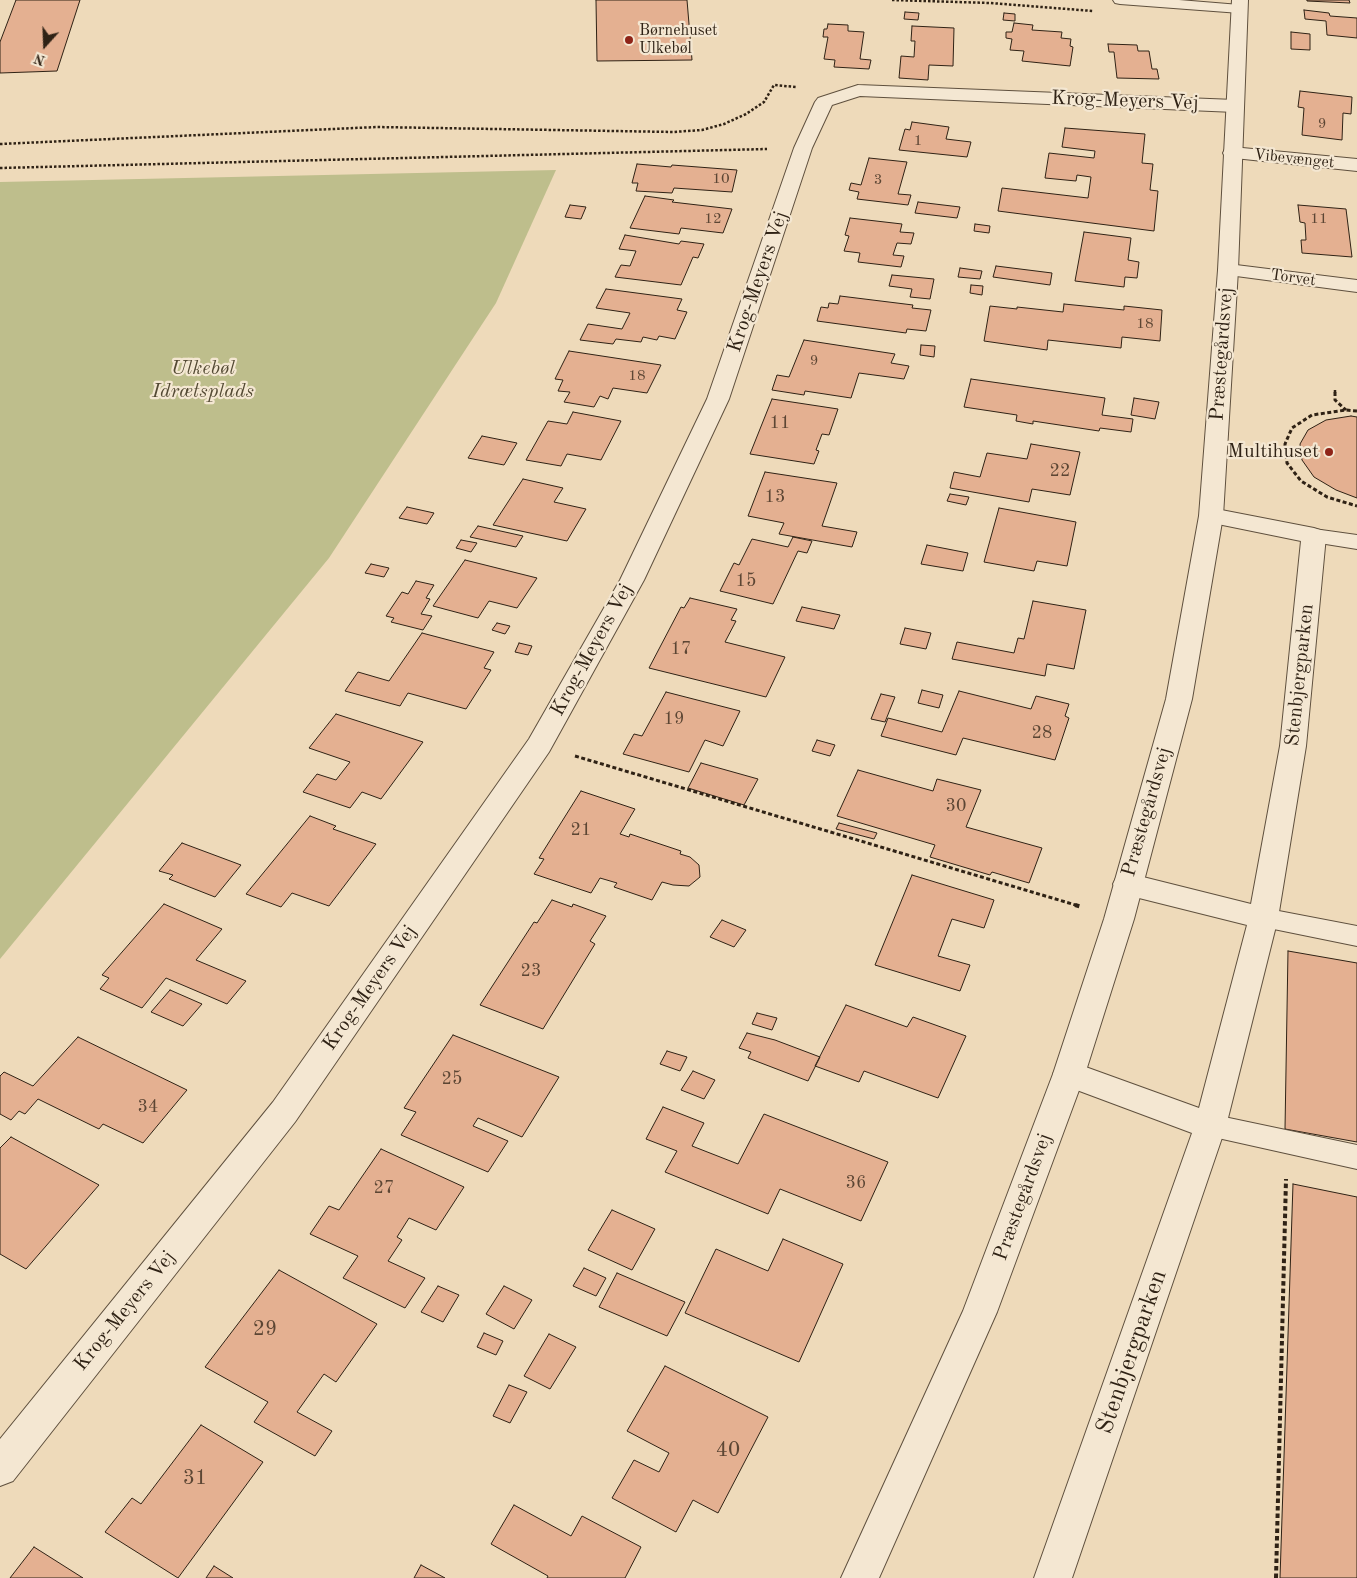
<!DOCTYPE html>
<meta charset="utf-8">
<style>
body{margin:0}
#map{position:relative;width:1357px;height:1578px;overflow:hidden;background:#eedaba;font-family:"Old Standard TT",serif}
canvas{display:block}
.north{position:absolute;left:20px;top:20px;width:50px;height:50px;-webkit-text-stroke:4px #f4e7d2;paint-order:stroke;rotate:200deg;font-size:14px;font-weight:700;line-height:20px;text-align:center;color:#2f2215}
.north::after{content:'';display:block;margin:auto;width:18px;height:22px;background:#2f2215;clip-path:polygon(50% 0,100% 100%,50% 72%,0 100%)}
</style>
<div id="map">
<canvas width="1357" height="1578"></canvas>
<div class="north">N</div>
</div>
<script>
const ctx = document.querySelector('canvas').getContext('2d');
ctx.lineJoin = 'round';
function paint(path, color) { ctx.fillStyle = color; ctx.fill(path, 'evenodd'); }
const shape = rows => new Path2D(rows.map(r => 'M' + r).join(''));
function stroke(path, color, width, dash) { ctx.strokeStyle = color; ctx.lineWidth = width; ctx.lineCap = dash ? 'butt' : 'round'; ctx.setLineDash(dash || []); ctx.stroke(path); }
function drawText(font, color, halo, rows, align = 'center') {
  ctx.font = font + ' "Old Standard TT",serif'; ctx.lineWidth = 4.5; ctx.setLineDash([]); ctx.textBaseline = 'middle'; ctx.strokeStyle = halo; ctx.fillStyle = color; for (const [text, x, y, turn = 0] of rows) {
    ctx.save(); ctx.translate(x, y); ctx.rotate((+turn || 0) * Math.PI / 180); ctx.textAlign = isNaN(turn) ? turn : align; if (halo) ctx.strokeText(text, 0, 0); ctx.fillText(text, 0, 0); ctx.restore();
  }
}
paint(shape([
 [556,170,496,303,329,558,0,959,0,182]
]), '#bebe8c');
const building = shape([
 [16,0,80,0,57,71,0,73,0,42,16,0],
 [596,0,687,0,692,60,597,61,596,0],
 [1307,0,1349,0,1350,3,1307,1,1307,0],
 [1304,10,1329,13,1330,16,1357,18,1357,38,1327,35,1326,21,1305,19,1304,10],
 [905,12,919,13,918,20,904,19,905,12],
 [1004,13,1015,14,1015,21,1003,20,1004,13],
 [1014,23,1033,25,1032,30,1062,32,1061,38,1071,39,1070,46,1073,47,1070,66,1022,61,1024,51,1010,50,1012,39,1006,38,1006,32,1012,32,1014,23],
 [828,24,848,25,848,31,864,32,860,59,871,60,869,69,834,67,835,60,824,59,828,37,823,37,824,29,827,29,828,24],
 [912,26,954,28,953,66,929,65,928,80,899,78,901,56,914,57,915,41,911,41,912,26],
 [1291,32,1310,34,1310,50,1291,49,1291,32],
 [1108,44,1137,45,1138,51,1149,51,1152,69,1157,69,1159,79,1117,78,1114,52,1109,52,1108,44],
 [1300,91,1352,97,1351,114,1343,113,1342,140,1302,135,1304,108,1298,107,1300,91],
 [912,122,949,127,946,139,971,142,967,157,899,150,905,129,910,130,912,122],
 [1065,128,1145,134,1142,163,1153,164,1150,190,1158,191,1154,231,998,211,1002,188,1088,198,1091,177,1077,175,1076,181,1045,178,1049,153,1094,158,1095,151,1062,147,1065,128],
 [869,158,907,162,898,194,911,195,908,205,857,199,859,192,849,190,851,183,861,185,869,158],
 [637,164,671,167,672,165,737,170,732,192,674,188,672,193,636,191,638,183,632,183,637,164],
 [645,196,674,200,672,202,732,209,723,233,681,228,679,234,630,228,645,196],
 [918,202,960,207,957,218,915,213,918,202],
 [570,205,586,207,581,219,565,217,570,205],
 [1298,205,1346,209,1352,257,1302,253,1301,240,1306,240,1305,223,1300,222,1298,205],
 [850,218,902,224,900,232,914,233,911,244,897,243,893,255,904,256,901,267,858,262,860,253,844,251,849,236,845,235,850,218],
 [975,224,990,226,989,233,974,231,975,224],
 [1084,232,1131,238,1128,260,1139,262,1137,278,1125,277,1124,287,1075,281,1084,232],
 [625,235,679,244,681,241,704,244,698,258,693,257,681,285,615,277,621,265,630,266,636,251,619,249,625,235],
 [996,266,1052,273,1050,285,993,277,996,266],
 [960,268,982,271,980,279,958,277,960,268],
 [892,275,934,279,930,299,910,297,912,289,889,286,892,275],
 [971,285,983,286,982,295,970,293,971,285],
 [606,289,682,299,677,310,687,312,675,339,659,336,657,340,643,337,641,342,616,339,613,344,580,340,588,324,622,329,630,313,596,308,606,289],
 [840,296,913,305,912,308,931,310,926,331,907,329,906,333,817,321,821,307,828,308,829,303,838,304,840,296],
 [1064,304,1124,310,1124,306,1162,310,1160,341,1122,337,1121,348,1048,340,1047,350,984,341,990,306,1017,309,1017,307,1063,312,1064,304],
 [804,340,895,354,891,363,909,366,904,379,859,373,851,398,805,391,804,395,772,390,777,375,789,377,804,340],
 [921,345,935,346,934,357,920,355,921,345],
 [569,351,661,365,647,393,613,388,608,399,600,396,594,407,564,402,570,392,558,391,563,380,555,379,569,351],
 [971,379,1105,398,1102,415,1133,419,1131,432,1100,428,1099,431,1033,421,1033,424,1016,421,1017,415,964,407,971,379],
 [1134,398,1159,402,1155,419,1131,415,1134,398],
 [772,399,838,409,829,435,822,434,816,450,819,451,814,464,750,454,772,399],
 [573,412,621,421,601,460,567,454,561,466,526,460,548,421,567,424,573,412],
 [1351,416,1357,417,1357,498,1336,490,1314,477,1302,460,1300,444,1308,430,1326,420,1351,416],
 [482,436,517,443,504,465,468,458,482,436],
 [1031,444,1080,452,1070,495,1032,489,1029,502,950,488,954,472,980,477,987,453,1027,459,1031,444],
 [765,472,837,483,822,526,857,532,852,547,779,534,784,523,748,516,765,472],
 [523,479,563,488,554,502,586,509,567,541,493,525,523,479],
 [950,494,969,497,966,505,947,501,950,494],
 [407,507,434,513,427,524,399,518,407,507],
 [999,508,1076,522,1067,566,1037,561,1034,571,984,562,999,508],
 [478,526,523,536,516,547,470,537,478,526],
 [793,537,812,541,807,553,798,551,773,604,720,591,734,563,739,565,752,539,788,547,793,537],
 [461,540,477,543,471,552,456,548,461,540],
 [927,545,968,553,963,571,921,564,927,545],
 [465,560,537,578,517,608,489,601,478,618,433,606,465,560],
 [371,564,389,568,384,577,365,573,371,564],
 [416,581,434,585,426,598,430,599,421,614,432,616,423,630,391,622,394,618,386,616,402,592,408,594,416,581],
 [690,598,737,609,731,620,736,621,725,642,785,657,766,697,649,668,681,607,684,608,690,598],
 [1033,601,1086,610,1074,669,1047,664,1045,676,952,659,957,642,1014,653,1018,638,1024,639,1033,601],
 [802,607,840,615,834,629,796,621,802,607],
 [497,623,510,626,505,634,492,630,497,623],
 [905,628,931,633,926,649,900,644,905,628],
 [422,633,494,652,484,668,491,670,466,709,408,693,400,706,345,691,358,672,389,681,422,633],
 [519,643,532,646,528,655,515,652,519,643],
 [922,690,943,695,939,708,918,703,922,690],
 [959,691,1031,709,1036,696,1069,704,1065,716,1069,718,1055,760,963,738,956,755,881,736,888,718,942,732,959,691],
 [666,692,740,711,723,746,705,740,689,772,623,754,634,734,642,736,666,692],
 [881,694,895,697,885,722,871,719,881,694],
 [336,714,423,742,381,799,362,792,350,808,303,792,317,774,336,780,350,762,309,748,336,714],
 [817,740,835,745,830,756,812,751,817,740],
 [701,763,758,779,744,805,688,788,701,763],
 [858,770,933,791,937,779,981,790,966,827,1042,848,1029,883,992,872,990,875,930,857,935,845,837,816,858,770],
 [581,791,635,809,620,834,629,837,630,834,681,851,680,854,690,857,699,865,700,877,689,886,673,885,662,882,652,900,614,887,617,883,600,878,591,893,534,874,544,859,539,858,581,791],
 [310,816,336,826,333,829,376,844,329,906,292,893,281,907,246,894,310,816],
 [839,823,877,833,874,839,836,829,839,823],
 [182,843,241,865,215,897,169,879,173,875,159,871,182,843],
 [912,875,994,900,984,928,952,919,938,956,970,965,960,991,875,965,912,875],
 [552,900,572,907,573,904,606,916,590,941,595,944,543,1029,480,1005,534,922,537,923,552,900],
 [164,904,222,929,196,960,246,981,227,1004,166,978,142,1008,100,989,109,978,102,975,164,904],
 [722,920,746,930,734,947,710,937,722,920],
 [1288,951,1357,963,1357,1142,1285,1129,1288,951],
 [170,990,202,1004,183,1026,151,1012,170,990],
 [846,1005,907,1027,913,1017,966,1036,938,1098,864,1071,859,1082,815,1066,846,1005],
 [757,1013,777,1018,772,1030,752,1024,757,1013],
 [747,1033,775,1040,820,1057,808,1081,748,1058,751,1052,739,1048,747,1033],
 [453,1035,559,1077,522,1137,478,1118,473,1126,508,1141,488,1172,401,1135,416,1112,404,1108,453,1035],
 [78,1037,187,1090,143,1143,103,1124,99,1129,38,1099,25,1114,19,1111,11,1120,0,1114,0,1076,4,1072,33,1086,78,1037],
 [667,1051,687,1057,680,1071,660,1064,667,1051],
 [693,1071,715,1080,704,1099,681,1090,693,1071],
 [663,1107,704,1123,692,1146,738,1164,764,1114,888,1162,861,1221,780,1189,768,1214,665,1172,677,1151,646,1139,663,1107],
 [11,1137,99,1185,26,1269,0,1254,0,1148,11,1137],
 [381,1149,464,1187,436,1230,409,1218,397,1237,402,1240,388,1261,425,1278,405,1308,343,1278,358,1256,310,1234,329,1206,339,1210,381,1149],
 [1293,1184,1357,1197,1357,1578,1280,1578,1293,1184],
 [612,1210,655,1229,632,1270,588,1250,612,1210],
 [783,1239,843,1264,799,1362,685,1313,716,1249,768,1271,783,1239],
 [584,1268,606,1278,596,1296,573,1286,584,1268],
 [279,1270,377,1324,336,1382,324,1374,297,1412,332,1431,315,1456,254,1422,268,1402,205,1367,279,1270],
 [617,1273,685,1302,667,1336,599,1307,617,1273],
 [438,1286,459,1295,443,1322,421,1312,438,1286],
 [504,1286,532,1300,514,1329,486,1314,504,1286],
 [484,1333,503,1341,496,1355,477,1347,484,1333],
 [549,1334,576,1347,550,1389,524,1376,549,1334],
 [665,1366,768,1417,718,1513,693,1500,676,1532,612,1498,634,1460,659,1472,669,1453,627,1431,665,1366],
 [509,1385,527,1392,510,1423,493,1416,509,1385],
 [201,1425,263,1462,178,1578,105,1532,132,1498,141,1504,201,1425],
 [514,1505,571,1536,582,1516,641,1547,625,1578,547,1578,548,1576,491,1544,514,1505],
 [34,1547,83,1578,10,1578,34,1547],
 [421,1565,445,1578,414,1578,421,1565],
 [214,1566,233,1578,206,1578,214,1566]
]);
paint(building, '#e4b091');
stroke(building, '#2f2215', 1);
const service = shape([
 [1113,0,1179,0,1240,5,1245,6,1247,9,1245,12,1240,13,1120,4,1115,3,1113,0],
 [1314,529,1357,535,1357,549,1307,541,1304,536,1307,531,1314,529],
 [1263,908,1357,926,1357,946,1254,925,1250,918,1254,911,1263,908],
 [1210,1114,1357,1145,1357,1169,1200,1134,1196,1126,1200,1118,1210,1114]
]);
const minor = shape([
 [858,85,1235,100,1241,102,1244,106,1241,110,1235,112,860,96,832,105,812,148,729,399,644,580,549,752,295,1122,13,1481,0,1486,0,1439,273,1102,529,739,620,580,707,399,794,148,815,102,818,98,858,85],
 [1232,147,1357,159,1357,171,1225,157,1223,153,1225,149,1232,147],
 [1228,264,1357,280,1357,292,1221,274,1218,270,1221,266,1228,264],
 [1211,508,1314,528,1323,531,1326,536,1306,746,1278,918,1226,1126,1072,1578,1034,1578,1192,1133,1058,1083,1053,1074,1058,1065,1069,1061,1199,1108,1247,925,1127,895,1117,892,1113,884,1117,876,1127,873,1251,904,1280,746,1301,541,1203,521,1199,516,1203,511,1211,508]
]);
const tertiary = shape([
 [1232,0,1248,0,1238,270,1223,516,1192,699,1134,919,1085,1074,997,1312,879,1578,841,1578,963,1311,1053,1074,1104,919,1166,699,1199,516,1218,270,1232,0]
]);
stroke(service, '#5f503e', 2);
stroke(minor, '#5f503e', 2);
stroke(tertiary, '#5f503e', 2);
stroke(shape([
 [892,0,990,3,1093,11],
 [0,144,377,127,673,132,702,130,724,124,746,114,764,102,774,85,796,87],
 [0,168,767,149],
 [1335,390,1335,393]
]), '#2f2215', 2.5, [2.5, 2]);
stroke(shape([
 [1335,392,1335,400,1346,410],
 [1357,411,1346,410,1312,415,1292,428,1285,444,1287,463,1301,481,1327,497,1357,506],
 [575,756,1079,906]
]), '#2f2215', 3, [4, 2.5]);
stroke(shape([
 [1075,905,1082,907],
 [1276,1578,1286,1179]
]), '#2f2215', 4, [4.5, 3]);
paint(service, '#f4e7d2');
paint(minor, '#f4e7d2');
paint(tertiary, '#f4e7d2');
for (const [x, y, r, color] of [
 [629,40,5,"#8f2418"],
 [1329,452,5,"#8f2418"]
]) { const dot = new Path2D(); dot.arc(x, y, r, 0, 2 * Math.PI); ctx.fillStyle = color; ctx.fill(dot); stroke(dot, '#f4e7d2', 2); }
drawText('15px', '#5c4634', null, [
 ["9",1322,124],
 ["1",918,141],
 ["10",721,179],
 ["3",878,180],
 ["12",713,219],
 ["11",1319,219],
 ["18",1145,324],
 ["9",814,361],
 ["18",637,376]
]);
drawText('16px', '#2f2215', '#f4e7d2', [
 ["Børnehuset",639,31],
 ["Ulkebøl",639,49]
], 'left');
drawText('16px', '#2f2215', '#f4e7d2', [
 ["Vibevænget",1294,159,6],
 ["Torvet",1293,278,8]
]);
drawText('18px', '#5c4634', null, [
 ["11",780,423],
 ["22",1060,471],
 ["13",775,497],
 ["15",746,581],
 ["17",681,649],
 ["19",674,719],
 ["28",1042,733],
 ["30",956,806],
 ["21",581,830],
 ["23",531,971],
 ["25",452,1079],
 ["34",148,1107],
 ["36",856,1183],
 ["27",384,1188]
]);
drawText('20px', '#2f2215', '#f4e7d2', [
 ["Krog-Meyers Vej",1125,101,2],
 ["Krog-Meyers Vej",758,282,-71],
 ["Præstegårdsvej",1222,354,-86],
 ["Krog-Meyers Vej",592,650,-61],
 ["Stenbjergparken",1300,675,-84],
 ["Præstegårdsvej",1147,812,-74],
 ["Krog-Meyers Vej",370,988,-55],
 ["Præstegårdsvej",1023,1197,-70],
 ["Krog-Meyers Vej",125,1311,-51]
]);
drawText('italic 20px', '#534933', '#f4e7d2', [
 ["Ulkebøl",203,369],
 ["Idrætsplads",203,392]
]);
drawText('20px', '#2f2215', '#f4e7d2', [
 ["Multihuset",1319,452]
], 'right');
drawText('21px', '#5c4634', null, [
 ["29",265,1329],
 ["40",728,1450],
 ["31",195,1478]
]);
drawText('24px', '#2f2215', '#f4e7d2', [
 ["Stenbjergparken",1132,1352,-71]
]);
</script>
